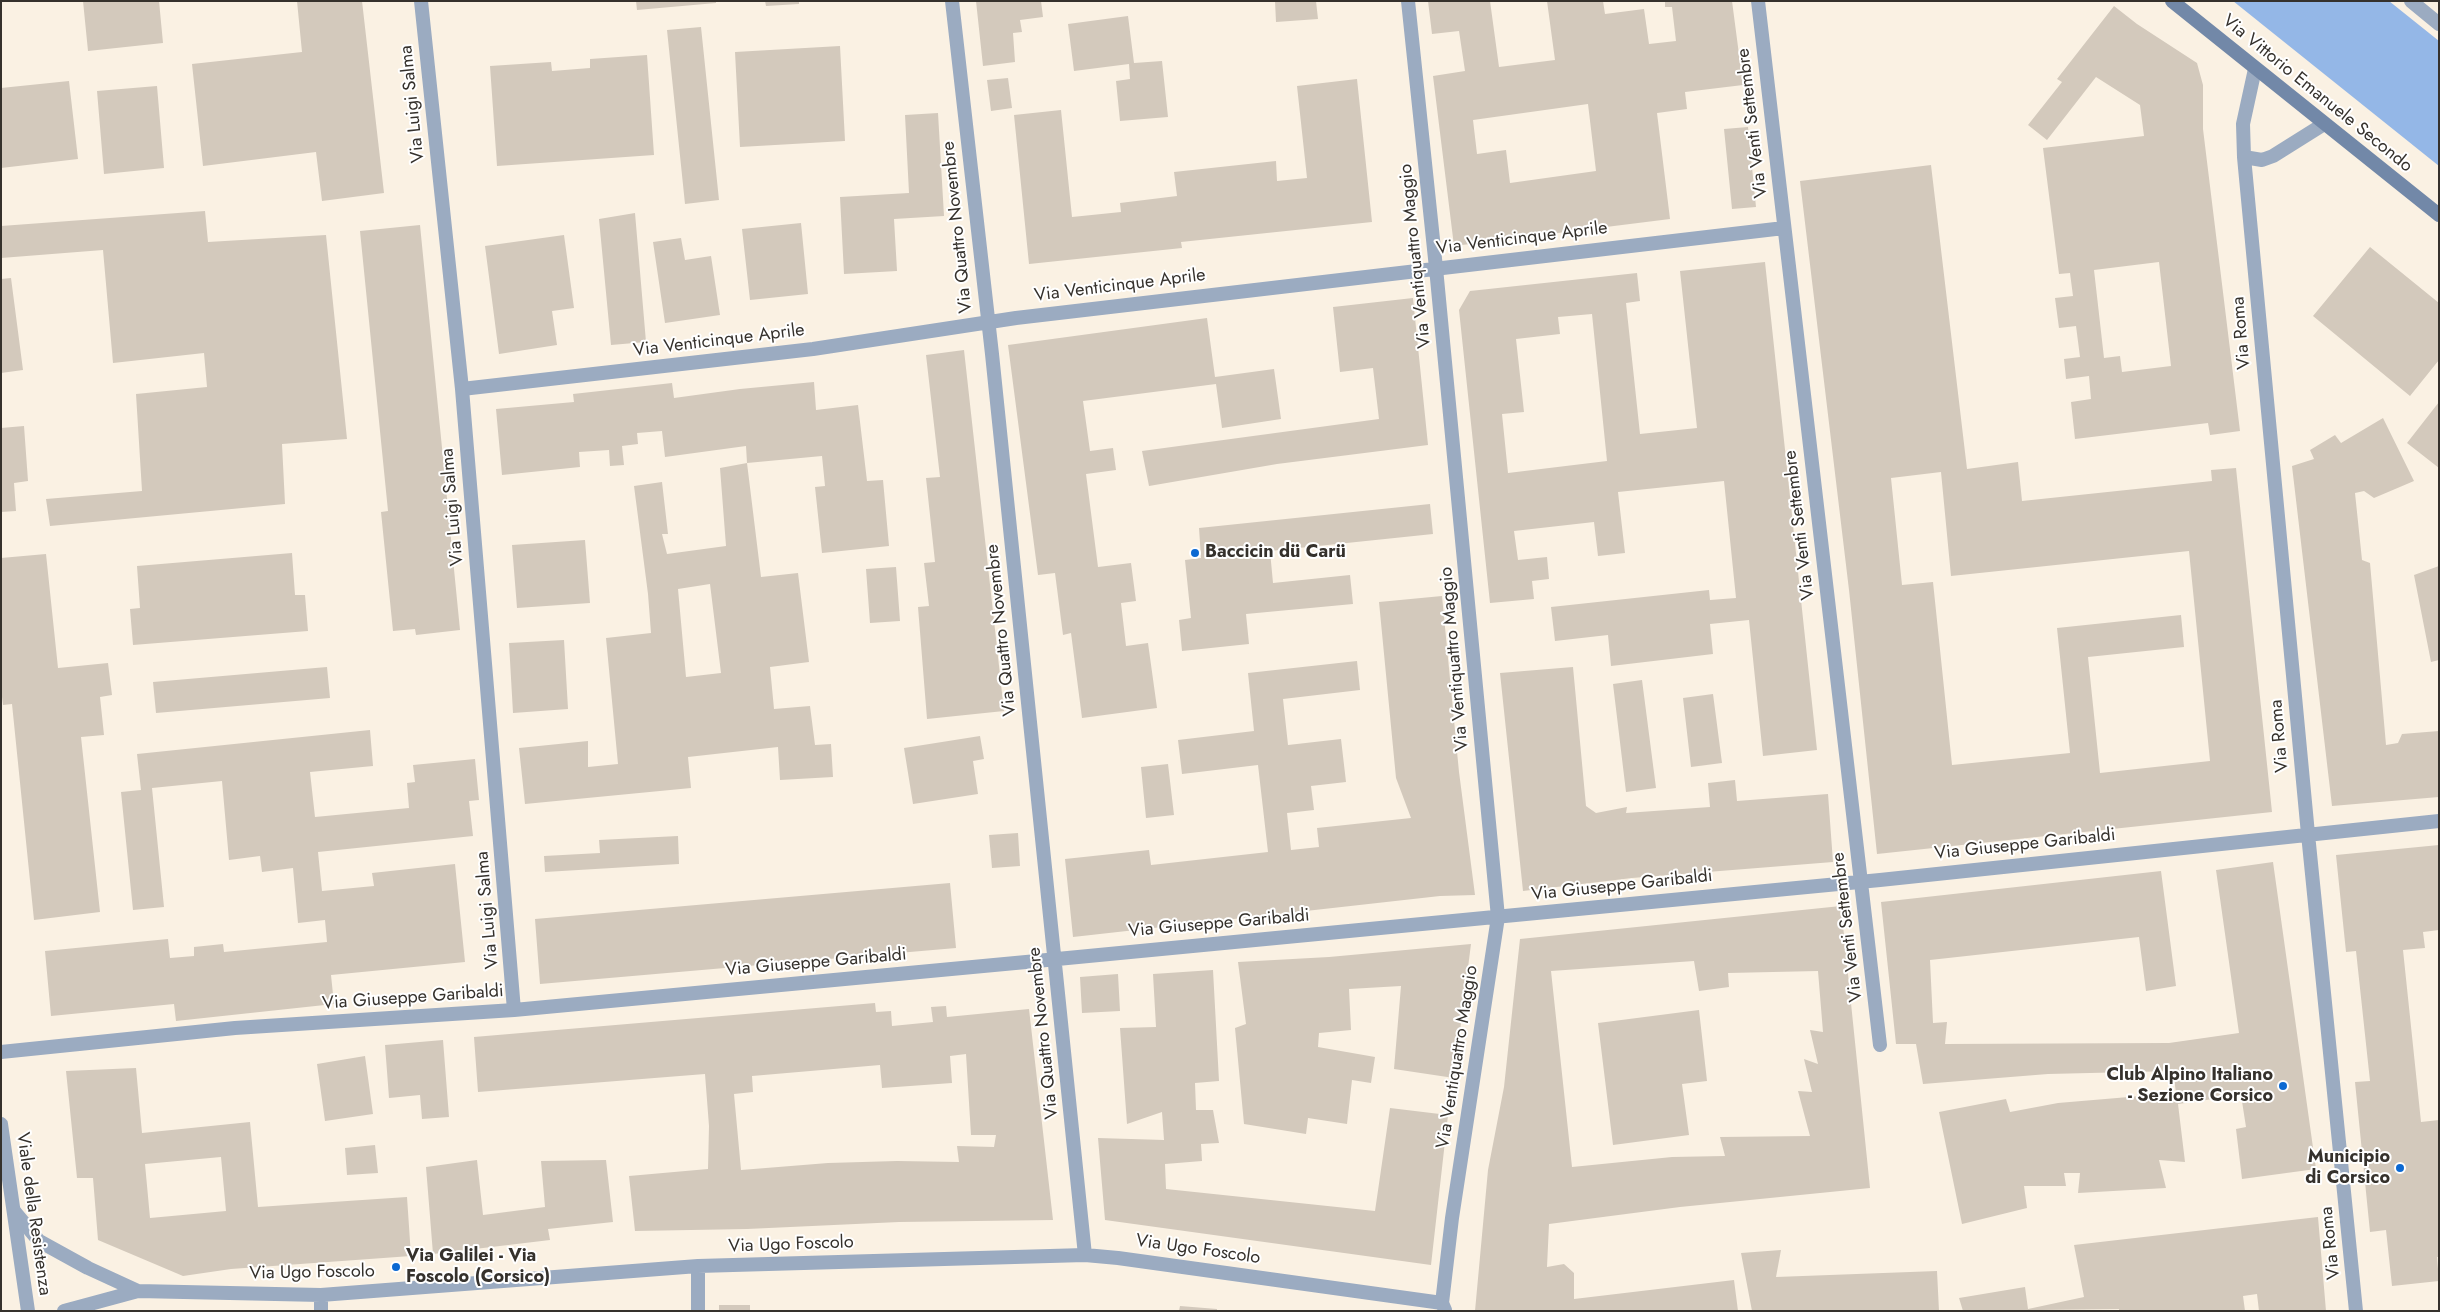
<!DOCTYPE html>
<meta charset="utf-8">
<style>
body{margin:0}
#map{position:relative;width:2440px;height:1312px;overflow:hidden;background:#faf1e3;font-family:Jost,sans-serif}
canvas{display:block}
.frame{position:absolute;inset:0;border:2px solid #35312c;pointer-events:none}
</style>
<div id="map">
<canvas width="2440" height="1312"></canvas>
<div class="frame"></div>
</div>
<script>
const ctx = document.querySelector('canvas').getContext('2d');
ctx.lineJoin = 'round';
function paint(path, color) { ctx.fillStyle = color; ctx.fill(path, 'evenodd'); }
const shape = rows => new Path2D(rows.map(r => 'M' + r).join(''));
function stroke(path, color, width, dash) { ctx.strokeStyle = color; ctx.lineWidth = width; ctx.lineCap = dash ? 'butt' : 'round'; ctx.setLineDash(dash || []); ctx.stroke(path); }
function drawText(font, color, halo, rows, align = 'center') {
  ctx.font = font + ' Jost,sans-serif'; ctx.lineWidth = 4; ctx.setLineDash([]); ctx.textBaseline = 'middle'; ctx.strokeStyle = halo; ctx.fillStyle = color; for (const [text, x, y, turn = 0] of rows) {
    ctx.save(); ctx.translate(x, y); ctx.rotate((+turn || 0) * Math.PI / 180); ctx.textAlign = isNaN(turn) ? turn : align; if (halo) ctx.strokeText(text, 0, 0); ctx.fillText(text, 0, 0); ctx.restore();
  }
}
paint(shape([
 [2233,1,2389,1,2439,41,2439,166]
]), '#94b7e7');
paint(shape([
 [83,1,159,1,163,43,88,51],
 [297,1,362,1,384,193,322,201,316,152,203,166,192,64,302,52],
 [636,1,716,1,716,3,637,10],
 [765,1,799,1,799,4,766,6],
 [976,1,1041,1,1043,17,1020,20,1022,32,1013,33,1015,62,983,66],
 [1275,1,1316,1,1318,19,1276,22],
 [1428,1,1490,1,1499,67,1555,60,1547,1,1603,1,1605,14,1644,9,1649,44,1676,41,1672,7,1665,7,1665,1,1732,1,1743,85,1685,92,1687,109,1657,113,1670,219,1454,246,1433,76,1465,71,1459,31,1432,34],
 [1588,104,1596,171,1510,183,1506,150,1477,154,1473,120],
 [2114,6,2137,24,2197,63,2203,85,2203,129,2240,431,2210,435,2208,423,2075,439,2071,402,2091,399,2089,376,2066,379,2064,359,2080,357,2076,326,2059,328,2055,298,2073,296,2070,273,2059,274,2043,148,2144,136,2140,105,2096,77,2047,140,2028,125,2062,82,2057,79],
 [2159,262,2171,366,2122,372,2120,356,2104,358,2094,270],
 [1128,16,1134,63,1162,61,1168,117,1120,121,1116,81,1130,79,1129,64,1074,71,1068,24],
 [701,27,719,200,685,204,667,30],
 [840,46,845,141,740,147,735,52],
 [647,55,654,155,497,166,490,66,551,62,552,71,590,68,590,59],
 [1008,78,1012,108,991,111,987,80],
 [1357,79,1372,222,1181,242,1182,248,1029,264,1014,115,1061,110,1072,217,1121,212,1120,203,1177,196,1174,172,1276,161,1277,181,1307,178,1297,86],
 [69,81,78,159,1,168,1,88],
 [157,86,164,168,104,174,97,91],
 [938,113,944,216,894,219,897,271,844,274,840,197,909,193,905,115],
 [1748,127,1756,207,1732,209,1724,129],
 [1931,165,1967,469,2018,462,2022,501,2212,481,2211,470,2236,468,2272,812,1877,854,1849,590,1800,181],
 [1941,472,1951,576,2189,551,2210,761,2100,773,2088,657,2184,647,2181,615,2057,628,2070,753,1952,765,1933,582,1902,585,1891,478],
 [205,211,208,242,326,235,347,439,282,444,285,504,50,526,46,499,142,491,136,394,207,387,204,353,113,363,103,250,1,258,1,226],
 [635,213,646,342,611,345,599,219],
 [801,223,808,294,750,300,742,229],
 [420,225,460,630,416,635,415,629,393,631,381,512,388,511,360,231],
 [564,235,574,308,552,311,557,345,499,354,485,246],
 [681,238,685,260,711,256,720,315,665,323,653,242],
 [2370,247,2439,303,2439,360,2410,396,2313,316],
 [1765,262,1817,750,1763,756,1749,620,1710,624,1713,654,1611,666,1608,635,1555,641,1551,607,1709,590,1710,600,1736,598,1724,481,1618,492,1625,553,1598,556,1594,522,1514,531,1518,560,1547,557,1549,579,1532,581,1534,599,1490,603,1459,310,1470,291,1637,273,1640,301,1626,303,1640,434,1697,428,1680,271],
 [1592,314,1607,461,1508,473,1502,414,1524,412,1516,339,1560,334,1558,317],
 [11,278,23,370,1,373,1,279],
 [1413,298,1428,445,1277,464,1149,486,1142,451,1379,419,1373,368,1340,372,1333,307],
 [1207,318,1215,377,1274,369,1281,419,1222,428,1216,384,1083,401,1090,451,1113,448,1116,470,1086,474,1098,567,1131,563,1136,601,1121,603,1126,646,1148,643,1157,708,1082,718,1071,633,1063,635,1055,573,1038,575,1008,345],
 [964,350,1004,711,927,719,918,607,929,606,924,563,935,562,926,478,940,477,926,355],
 [814,382,816,410,858,405,867,481,883,480,889,546,822,553,815,487,825,486,822,456,747,463,746,446,665,457,662,431,637,433,638,444,622,446,624,465,610,466,609,450,579,452,580,467,502,475,496,409,574,402,573,394,672,383,674,398,740,389],
 [2439,402,2439,468,2407,443],
 [2383,418,2414,481,2374,498,2364,491,2355,493,2362,560,2370,563,2386,745,2398,743,2402,734,2439,731,2439,797,2332,806,2292,466,2314,459,2310,450,2335,435,2341,443],
 [24,426,28,481,14,483,16,511,1,512,1,428],
 [747,463,761,577,798,573,809,662,770,667,774,709,810,706,815,745,831,744,833,777,780,780,778,747,688,757,691,788,525,804,519,748,588,741,588,767,618,764,606,638,651,633,648,594,634,486,662,482,668,534,662,534,667,554,726,546,720,468],
 [710,584,721,673,686,677,678,589],
 [1430,504,1433,534,1270,551,1273,583,1350,575,1353,604,1246,614,1249,644,1182,651,1179,620,1191,618,1185,560,1201,558,1199,528],
 [585,540,590,603,517,608,512,545],
 [292,553,295,595,305,595,308,631,133,645,130,609,140,608,137,566],
 [46,554,58,668,108,663,112,695,100,697,104,735,81,737,100,912,34,920,12,704,3,705,1,689,1,558],
 [2439,566,2439,660,2431,662,2414,575],
 [896,567,900,621,870,623,866,569],
 [1442,596,1459,772,1475,895,1440,896,1073,937,1065,859,1149,850,1151,865,1268,852,1258,765,1182,774,1178,740,1254,731,1248,673,1357,661,1360,690,1283,699,1288,745,1341,739,1346,782,1311,786,1314,810,1287,813,1291,850,1319,847,1317,828,1411,818,1396,778,1379,602],
 [564,640,568,709,513,713,509,643],
 [327,667,330,698,156,713,153,682],
 [1573,667,1586,806,1596,813,1627,807,1626,813,1710,807,1708,783,1735,780,1737,801,1828,794,1833,862,1632,878,1523,891,1500,673],
 [1642,680,1656,788,1626,792,1613,684],
 [1713,694,1722,763,1691,767,1683,698],
 [370,730,373,766,310,772,315,817,409,808,407,783,415,782,413,765,475,759,479,800,469,801,473,836,318,852,322,891,374,886,372,873,455,864,465,962,331,975,334,1004,176,1021,174,1004,51,1016,45,951,168,939,170,958,194,956,194,947,223,944,224,952,327,942,325,920,298,923,293,868,262,872,260,856,229,860,222,781,152,788,164,907,133,910,121,792,141,790,137,754],
 [980,736,984,759,973,761,978,794,913,804,904,748],
 [1168,764,1174,815,1146,818,1141,767],
 [1018,833,1020,866,992,868,989,835],
 [678,836,679,864,545,872,544,856,600,853,599,840],
 [2439,845,2439,930,2423,932,2425,948,2403,950,2421,1122,2439,1120,2439,1257,2437,1257,2439,1281,2392,1286,2386,1230,2370,1232,2355,1082,2370,1081,2356,951,2346,952,2336,855],
 [2273,862,2316,1169,2242,1179,2236,1129,2246,1127,2241,1095,2178,1104,2185,1162,2159,1160,2166,1188,2078,1193,2080,1173,2064,1173,2066,1186,2024,1186,2027,1208,1962,1224,1939,1112,2006,1099,2010,1112,2058,1103,2176,1093,2173,1071,2048,1074,1923,1084,1916,1044,1896,1044,1881,902,2161,871,2176,986,2146,991,2139,937,1930,960,1933,1023,1947,1022,1945,1044,2169,1043,2239,1033,2216,870],
 [950,883,956,948,540,984,535,919],
 [1841,906,1870,1188,1680,1207,1549,1224,1547,1267,1564,1264,1574,1273,1574,1299,1734,1280,1738,1311,1475,1311,1488,1170,1504,1087,1520,939],
 [1694,961,1699,991,1729,987,1728,973,1818,971,1823,1032,1810,1030,1818,1064,1804,1059,1812,1092,1798,1091,1810,1136,1720,1137,1725,1156,1672,1157,1572,1167,1551,971],
 [1471,944,1454,1078,1394,1069,1401,986,1349,989,1351,1030,1319,1033,1318,1047,1375,1057,1371,1083,1352,1080,1347,1124,1308,1118,1306,1134,1244,1124,1235,1028,1246,1024,1238,962,1329,957],
 [1213,970,1219,1081,1195,1083,1196,1110,1213,1110,1219,1143,1201,1144,1202,1161,1165,1164,1166,1189,1375,1211,1390,1108,1448,1115,1431,1265,1105,1220,1098,1138,1164,1140,1162,1112,1127,1124,1120,1028,1156,1027,1153,974],
 [1118,974,1120,1011,1082,1013,1080,977],
 [875,1003,876,1012,891,1011,892,1026,933,1022,931,1007,946,1006,947,1017,1029,1009,1053,1220,899,1222,747,1229,635,1231,629,1176,708,1169,709,1126,705,1074,478,1092,474,1037],
 [966,1054,971,1135,996,1135,994,1147,957,1146,959,1162,897,1161,828,1163,741,1170,734,1094,753,1092,752,1076,880,1065,882,1088,952,1083,950,1056],
 [1699,1010,1707,1081,1682,1084,1689,1135,1613,1145,1598,1023],
 [443,1040,449,1117,422,1119,420,1095,389,1098,385,1045],
 [365,1056,373,1114,325,1121,317,1064],
 [136,1068,142,1133,250,1122,258,1207,407,1197,411,1256,231,1269,183,1276,98,1240,93,1178,77,1178,66,1071],
 [221,1157,226,1211,150,1218,145,1164],
 [375,1145,378,1173,347,1175,345,1148],
 [477,1160,483,1215,545,1207,541,1161,606,1160,613,1222,548,1229,550,1240,433,1254,426,1167],
 [2318,1217,2326,1311,2259,1311,2257,1294,2243,1296,2245,1311,2119,1311,2119,1309,1963,1311,1959,1298,2025,1287,2028,1309,2084,1297,2074,1245],
 [1781,1250,1776,1277,1937,1271,1939,1311,1752,1311,1741,1253],
 [719,1305,750,1305,750,1311,719,1311],
 [1180,1306,1217,1309,1217,1311,1179,1311]
]), '#d3c9bc');
stroke(shape([
 [421,1,462,389,514,1010],
 [952,1,992,354,1085,1255],
 [1408,1,1436,268,1498,917,1452,1218,1442,1303,1445,1310],
 [1758,1,1880,1045],
 [2411,1,2439,24],
 [2255,69,2243,124,2244,157,2308,834,2356,1311],
 [2244,157,2262,160,2273,156,2324,124],
 [462,389,813,349,1016,318,1784,228],
 [1,1052,235,1028,514,1010,1026,962,1880,880,2439,821],
 [14,1211,39,1241,88,1268,138,1291],
 [321,1295,321,1311],
 [64,1311,138,1291,321,1295,698,1266,1085,1255,1118,1258,1442,1303],
 [698,1311,698,1266]
]), '#9babc1', 14);
stroke(shape([
 [1,1124,28,1311]
]), '#9babc1', 14);
stroke(shape([
 [2172,1,2439,215]
]), '#7288a8', 14);
for (const [x, y, r, color] of [
 [1195,553,5,"#0c69d2"],
 [2283,1086,5,"#0c69d2"],
 [2400,1168,5,"#0c69d2"],
 [396,1267,5,"#0c69d2"]
]) { const dot = new Path2D(); dot.arc(x, y, r, 0, 2 * Math.PI); ctx.fillStyle = color; ctx.fill(dot); stroke(dot, '#fff', 2); }
drawText('18px', '#35312c', '#fff', [
 ["Via Vittorio Emanuele Secondo",2317,94,39],
 ["Via Luigi Salma",413,104,-96],
 ["Via Venti Settembre",1753,123,-97],
 ["Via Quattro Novembre",958,227,-96],
 ["Via Venticinque Aprile",1522,239,-7],
 ["Via Ventiquattro Maggio",1416,256,-96],
 ["Via Venticinque Aprile",1120,286,-7],
 ["Via Roma",2242,333,-95],
 ["Via Venticinque Aprile",719,341,-7],
 ["Via Luigi Salma",453,507,-95],
 ["Via Venti Settembre",1800,525,-97],
 ["Via Quattro Novembre",1002,630,-96],
 ["Via Ventiquattro Maggio",1455,659,-95],
 ["Via Roma",2280,736,-95],
 ["Via Giuseppe Garibaldi",2025,845,-6],
 ["Via Giuseppe Garibaldi",1622,886,-6],
 ["Via Luigi Salma",488,910,-95],
 ["Via Giuseppe Garibaldi",1219,924,-5],
 ["Via Venti Settembre",1848,927,-97],
 ["Via Giuseppe Garibaldi",816,963,-5],
 ["Via Giuseppe Garibaldi",413,998,-4],
 ["Via Quattro Novembre",1044,1033,-96],
 ["Via Ventiquattro Maggio",1458,1057,-81],
 ["Viale della Resistenza",33,1214,82],
 ["Via Roma",2331,1243,-96],
 ["Via Ugo Foscolo",791,1245,-2],
 ["Via Ugo Foscolo",1198,1250,8],
 ["Via Ugo Foscolo",312,1273,-1]
]);
drawText('bold 18px', '#35312c', '#fff', [
 ["Baccicin dü Carü",1205,553],
 ["Club Alpino Italiano",2273,1076,"right"],
 ["- Sezione Corsico",2273,1097,"right"],
 ["Municipio",2390,1158,"right"],
 ["di Corsico",2390,1179,"right"],
 ["Via Galilei - Via",406,1257],
 ["Foscolo (Corsico)",406,1278]
], 'left');
</script>
